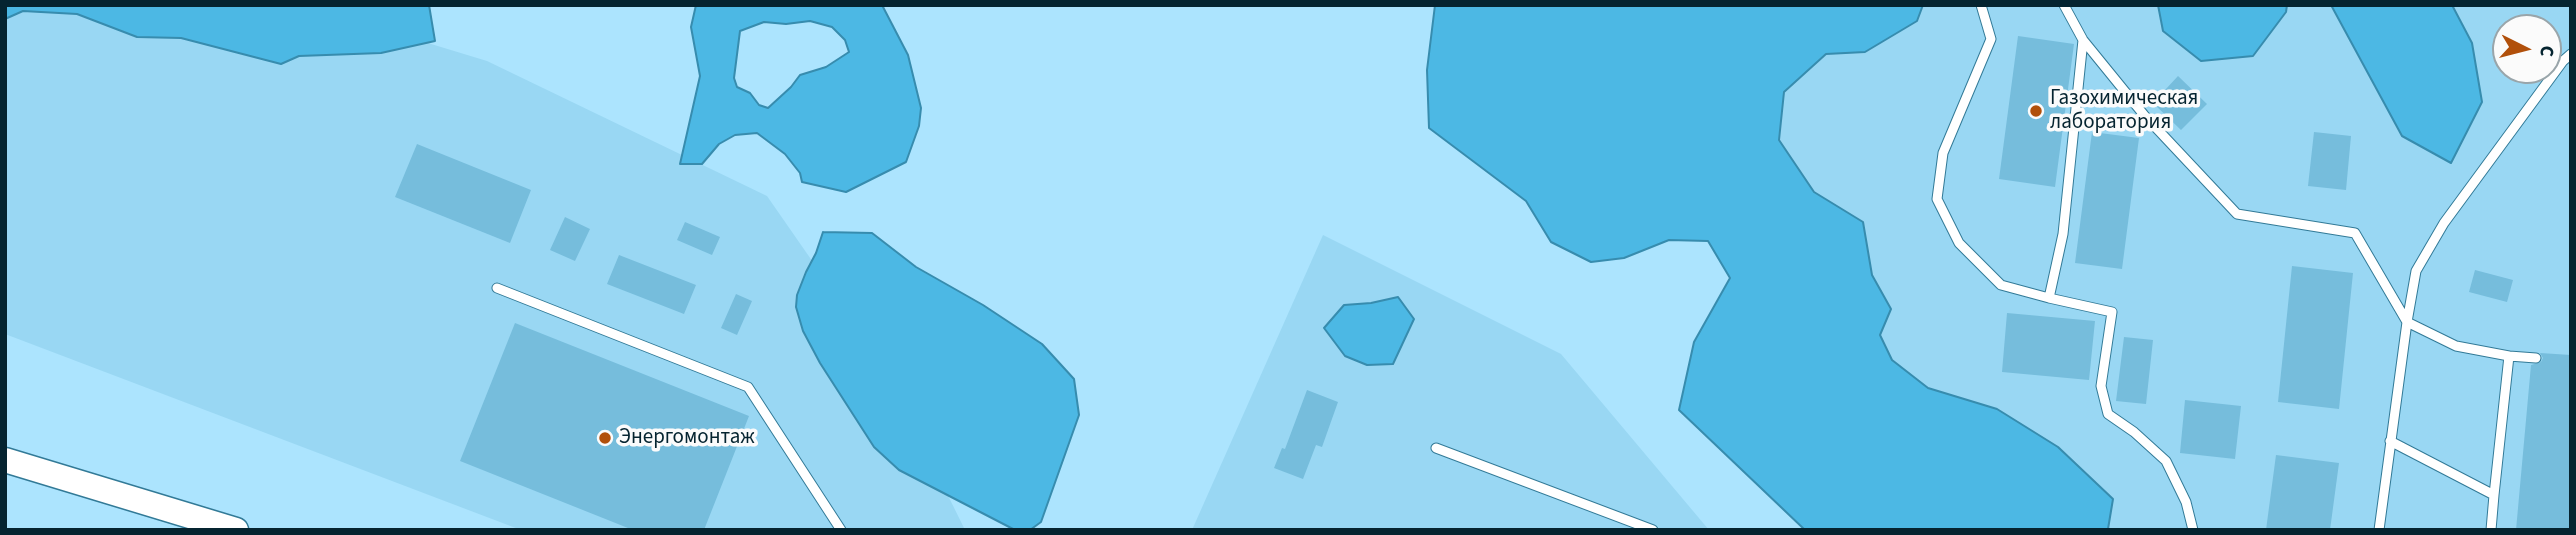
<!DOCTYPE html>
<meta charset="utf-8">
<style>
body{margin:0}
#map{position:relative;width:2576px;height:535px;overflow:hidden;background:#ace4fe;font-family:"Source Sans 3",sans-serif}
canvas{display:block}
.frame{position:absolute;inset:0;border:7px solid #052430;pointer-events:none}
.north{position:absolute;left:2492px;top:14px;width:70px;height:70px;box-sizing:border-box;background:#fbfbfb;border:2px solid #99a5aa;border-radius:50%;rotate:96deg;font-size:19px;font-weight:700;line-height:28px;text-align:center;color:#052430}
.north::after{content:'';display:block;margin:auto;width:24px;height:32px;background:#b1500b;clip-path:polygon(50% 0,100% 100%,50% 72%,0 100%)}
</style>
<div id="map">
<canvas width="2576" height="535"></canvas>
<div class="frame"></div>
<div class="north">С</div>
</div>
<script>
const ctx = document.querySelector('canvas').getContext('2d');
ctx.lineJoin = 'round';
function paint(path, color) { ctx.fillStyle = color; ctx.fill(path, 'evenodd'); }
const shape = rows => new Path2D(rows.map(r => 'M' + r).join(''));
function stroke(path, color, width, dash) { ctx.strokeStyle = color; ctx.lineWidth = width; ctx.lineCap = dash ? 'butt' : 'round'; ctx.setLineDash(dash || []); ctx.stroke(path); }
function drawText(font, color, halo, rows, align = 'center') {
  ctx.font = font + ' "Source Sans 3",sans-serif'; ctx.lineWidth = 7; ctx.setLineDash([]); ctx.textBaseline = 'middle'; ctx.strokeStyle = halo; ctx.fillStyle = color; for (const [text, x, y, turn = 0] of rows) {
    ctx.save(); ctx.translate(x, y); ctx.rotate((+turn || 0) * Math.PI / 180); ctx.textAlign = isNaN(turn) ? turn : align; if (halo) ctx.strokeText(text, 0, 0); ctx.fillText(text, 0, 0); ctx.restore();
  }
}
paint(shape([
 [5,5,303,5,487,61,767,196,881,360,965,530,521,530,5,334],
 [1687,5,2571,5,2571,530,1937,530],
 [2506,28,2548,28,2548,70,2506,70],
 [1323,235,1561,354,1709,530,1192,530]
]), '#99d7f3');
const water = shape([
 [5,5,429,5,435,41,381,53,299,56,281,64,181,38,137,37,77,14,23,11,5,19,5,5],
 [696,5,882,5,908,55,921,108,919,126,906,162,846,192,802,182,800,173,785,154,757,133,735,135,719,144,702,164,680,164,700,76,691,27,696,5],
 [810,21,832,27,845,40,849,52,826,67,800,75,791,87,768,108,759,105,750,93,737,87,734,78,740,31,764,22,786,24,810,21],
 [1435,5,1923,5,1917,21,1865,52,1826,54,1784,92,1779,140,1814,192,1863,222,1872,275,1891,309,1880,335,1892,360,1928,388,1997,409,2058,447,2113,499,2108,529,1805,530,1679,410,1694,342,1730,278,1708,241,1669,240,1624,258,1591,262,1551,242,1526,201,1429,128,1427,70,1435,5],
 [2158,5,2287,5,2286,12,2253,56,2201,61,2163,31,2158,5],
 [2331,5,2452,5,2472,43,2482,102,2451,163,2402,136,2331,5],
 [823,232,872,233,916,267,983,305,1042,344,1074,379,1079,415,1041,522,1030,530,1015,530,899,470,874,447,820,363,803,331,796,307,797,295,806,272,816,253,823,232],
 [1398,297,1414,319,1393,364,1367,365,1345,356,1324,328,1344,305,1371,303,1398,297]
]);
paint(water, '#4cb8e4');
stroke(water, '#378cae', 2);
paint(shape([
 [2018,36,2074,44,2055,187,1999,179],
 [2178,76,2207,104,2181,130,2153,103],
 [2092,132,2139,138,2122,269,2075,263],
 [2314,132,2351,136,2346,190,2308,186],
 [417,144,531,190,510,243,395,197],
 [565,217,590,229,575,261,550,250],
 [685,222,720,237,712,255,677,240],
 [619,255,696,285,684,314,607,284],
 [2292,266,2353,273,2339,409,2278,402],
 [2475,270,2513,280,2507,302,2469,292],
 [736,294,752,301,737,335,721,328],
 [2007,313,2095,321,2089,380,2002,372],
 [515,323,749,416,704,530,633,530,460,461],
 [2124,337,2153,340,2146,404,2116,401],
 [2540,353,2571,355,2571,530,2516,530,2531,365,2541,362,2543,358],
 [1307,390,1338,402,1322,447,1316,445,1303,479,1274,468,1282,448,1285,449],
 [2185,400,2241,406,2235,459,2180,453],
 [2276,455,2339,463,2330,530,2266,530]
]), '#76bddc');
const lane = shape([
 [1981,5,1991,39,1943,153,1937,199,1959,243,2001,285,2049,298,2063,234,2083,40],
 [2064,5,2083,40,2144,115,2237,214,2355,233,2407,322,2379,530],
 [497,288,748,387,841,530],
 [2049,298,2112,312,2101,386,2108,414,2134,432,2166,461,2186,502,2193,530],
 [2509,356,2536,358],
 [2390,441,2494,495,2491,530],
 [1436,448,1653,530],
 [2494,495,2509,356,2456,346,2407,322,2416,271,2444,223,2563,61,2571,54]
]);
const secondary = shape([
 [5,460,236,530]
]);
stroke(lane, '#327a97', 11);
stroke(secondary, '#327a97', 27);
stroke(lane, '#fff', 9);
stroke(secondary, '#fff', 24);
for (const [x, y, r, color] of [
 [2036,111,7,"#b1500b"],
 [605,438,7,"#b1500b"]
]) { const dot = new Path2D(); dot.arc(x, y, r, 0, 2 * Math.PI); ctx.fillStyle = color; ctx.fill(dot); stroke(dot, '#fbfbfb', 2.5); }
drawText('21px', '#052430', '#fbfbfb', [
 ["Газохимическая",2050,99],
 ["лаборатория",2050,123],
 ["Энергомонтаж",619,438]
], 'left');
</script>
